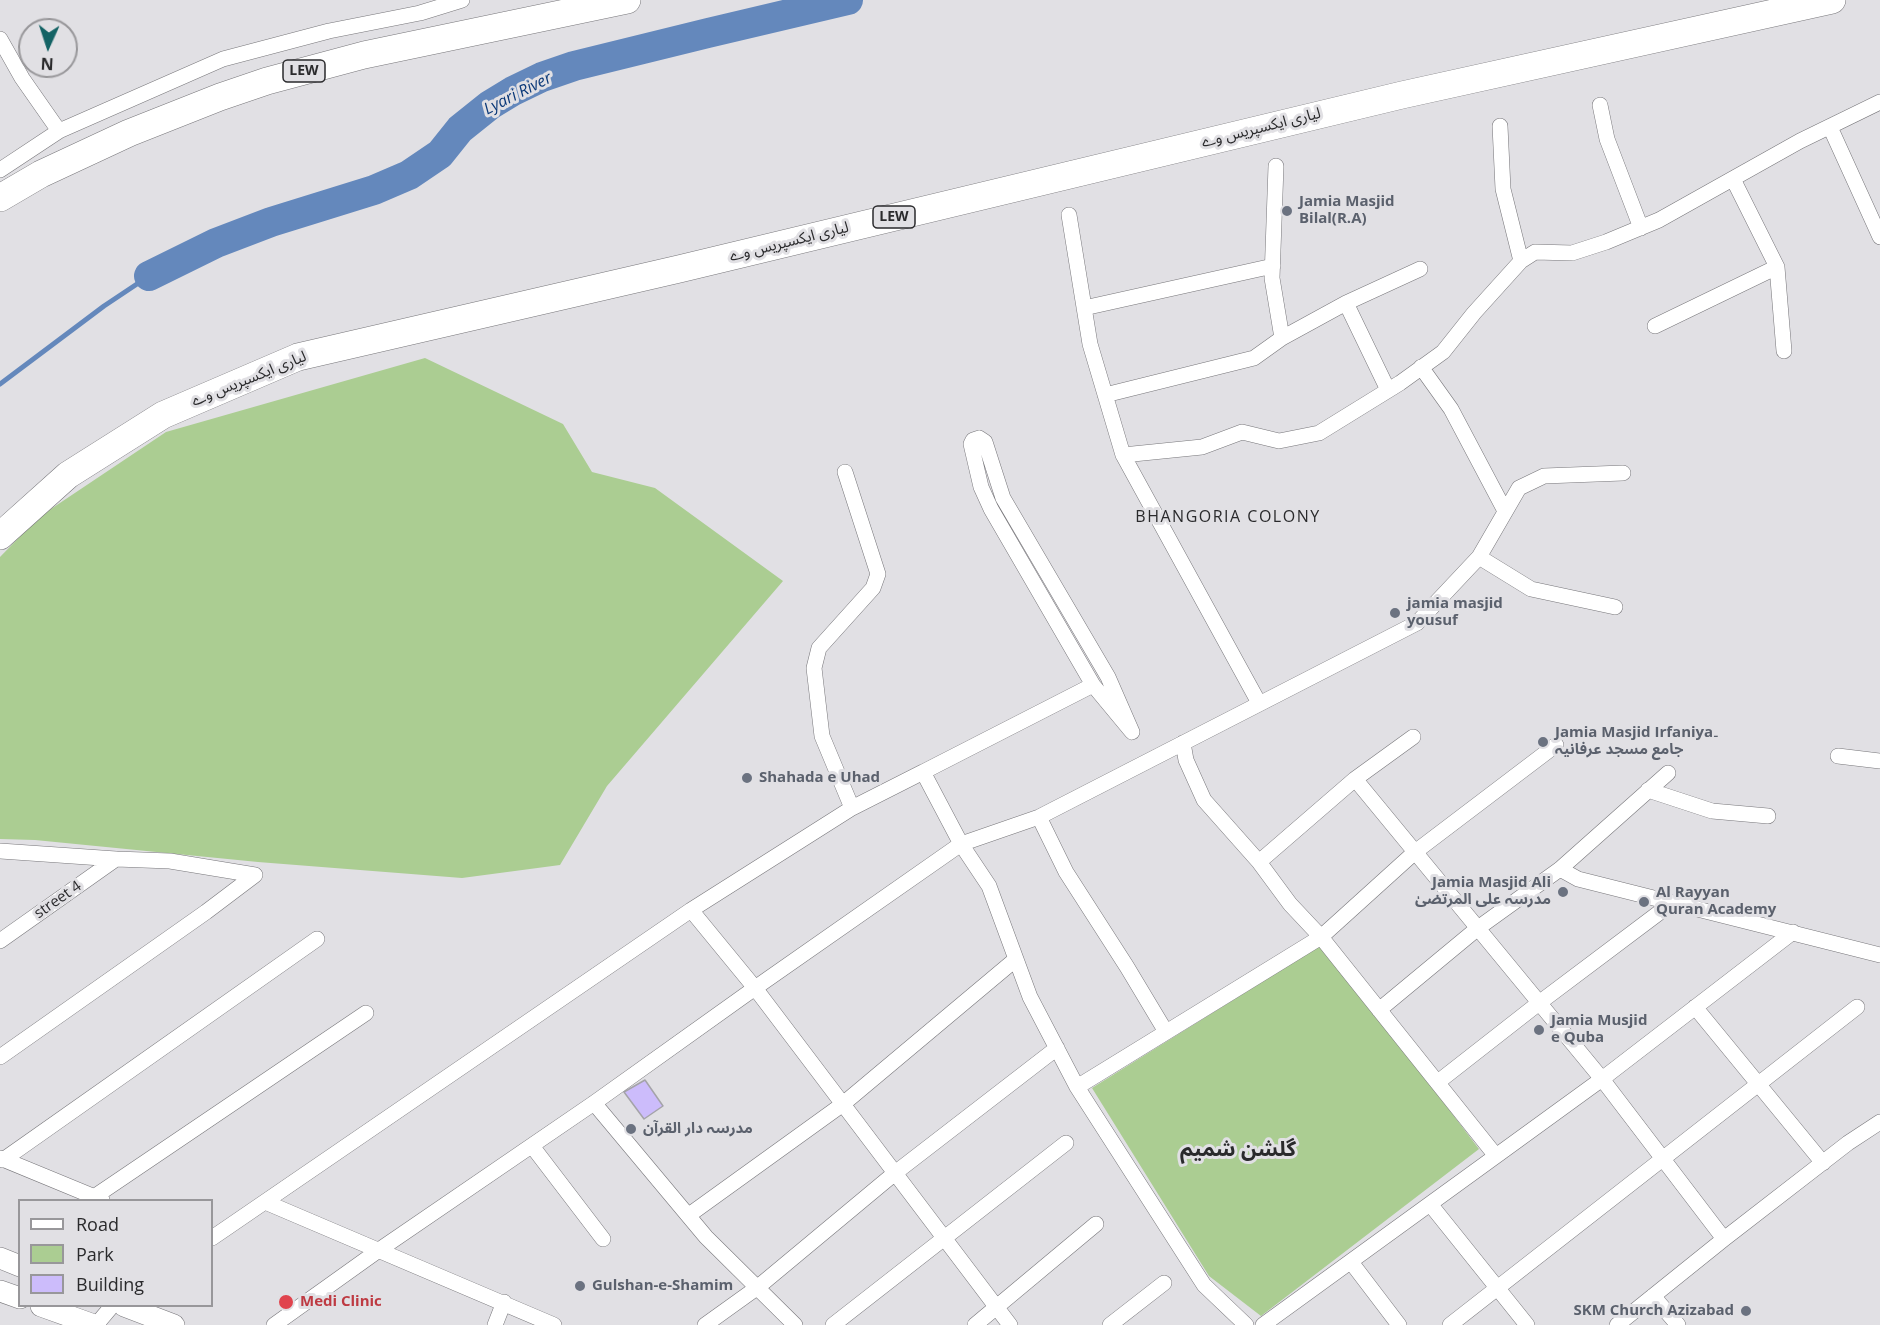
<!DOCTYPE html>
<meta charset="utf-8">
<style>
body{margin:0}
#map{position:relative;width:1880px;height:1325px;overflow:hidden;background:#e1e0e4;font-family:"Open Sans",sans-serif}
canvas{display:block}
.legend{position:absolute;left:18px;top:1199px;width:195px;height:108px;box-sizing:border-box;background:#e1e0e4;border:2px solid #98979a;margin:0;padding:8px 10px;list-style:none;font-size:18px;color:#2a2a2c}
.legend li{display:flex;align-items:center;gap:12px;height:30px}
.legend b{width:30px;border:2px solid #98979a}
.north{position:absolute;left:18px;top:18px;width:60px;height:60px;box-sizing:border-box;background:#e1e0e4;border:2px solid #98979a;border-radius:50%;rotate:183deg;font-size:16px;font-weight:700;line-height:24px;text-align:center;color:#2a2a2c}
.north::after{content:'';display:block;margin:auto;width:21px;height:27px;background:#146365;clip-path:polygon(50% 0,100% 100%,50% 72%,0 100%)}
</style>
<div id="map">
<canvas width="1880" height="1325"></canvas>
<ul class="legend">
<li><b style="height:8px;background:#fff"></b>Road</li>
<li><b style="height:16px;background:#abcd92"></b>Park</li>
<li><b style="height:16px;background:#ccbcfb"></b>Building</li>
</ul>
<div class="north">N</div>
</div>
<script>
const ctx = document.querySelector('canvas').getContext('2d');
ctx.lineJoin = 'round';
function paint(path, color) { ctx.fillStyle = color; ctx.fill(path, 'evenodd'); }
const shape = rows => new Path2D(rows.map(r => 'M' + r).join(''));
function stroke(path, color, width, dash) { ctx.strokeStyle = color; ctx.lineWidth = width; ctx.lineCap = dash ? 'butt' : 'round'; ctx.setLineDash(dash || []); ctx.stroke(path); }
function drawText(font, color, halo, rows, align = 'center') {
  ctx.font = font + ' "Open Sans","Noto Sans Arabic",sans-serif'; ctx.lineWidth = 6; ctx.setLineDash([]); ctx.textBaseline = 'middle'; ctx.strokeStyle = halo; ctx.fillStyle = color; for (const [text, x, y, turn = 0] of rows) {
    ctx.save(); ctx.translate(x, y); ctx.rotate((+turn || 0) * Math.PI / 180); ctx.textAlign = isNaN(turn) ? turn : align; if (halo) ctx.strokeText(text, 0, 0); ctx.fillText(text, 0, 0); ctx.restore();
  }
}
paint(shape([
 [425,358,563,424,592,472,655,488,783,581,607,786,560,865,462,878,258,862,35,840,0,839,0,557,39,517,166,432],
 [1323,944,1479,1149,1261,1316,1209,1276,1092,1088]
]), '#abcd92');
stroke(shape([
 [0,384,104,306,149,276]
]), '#6488bc', 5);
stroke(shape([
 [149,276,216,243,271,222,374,190,409,175,440,154,460,129,490,105,513,91,542,77,574,66,708,33,848,0]
]), '#6488bc', 30);
const building = shape([
 [645,1080,663,1106,644,1119,624,1092,645,1080]
]);
paint(building, '#ccbcfb');
stroke(building, '#a4a3a8', 1.5);
const minor = shape([
 [0,39,22,78,59,131],
 [1600,105,1607,139,1641,228],
 [1500,126,1503,189,1521,261],
 [1830,127,1880,237],
 [1276,166,1272,278,1282,338],
 [0,170,59,131,223,59,329,31,420,13,462,0],
 [1733,179,1777,267,1784,351],
 [1069,215,1090,344,1123,455,1259,703],
 [1346,303,1388,390],
 [1084,308,1273,266],
 [1655,326,1777,267],
 [1421,367,1451,409,1505,511],
 [1105,395,1254,358,1282,338,1346,303,1420,269],
 [979,438,985,442,1003,498,1108,677,1132,732,1093,685,991,509,981,487,971,444,973,440,979,438],
 [1123,455,1202,447,1242,432,1279,441,1319,433,1400,383,1443,352,1474,313,1521,261,1535,252,1572,253,1606,242,1659,220,1800,141,1880,102],
 [845,472,878,574,873,588,819,648,814,668,822,736,852,808],
 [1479,557,1531,589,1615,607],
 [1183,743,1186,760,1204,800,1259,862,1290,904,1321,937,1415,852,1556,745],
 [1838,756,1880,761],
 [923,772,1093,685],
 [1355,779,1602,1079,1724,1239],
 [1648,790,1712,811,1768,816],
 [1039,817,1066,872,1127,967,1166,1032],
 [0,851,116,859,170,861,255,875],
 [1259,862,1355,779,1413,737],
 [1560,869,1578,879,1880,955],
 [691,910,755,988,1010,1325],
 [0,941,116,859],
 [1695,1007,1823,1163],
 [1379,1010,1478,928,1560,869,1668,773],
 [0,1057,206,912,255,875],
 [1438,1082,1539,1003,1672,903],
 [1077,1087,1321,937,1496,1156,1263,1325],
 [594,1103,706,1237,795,1325],
 [532,1146,603,1239],
 [1496,1156,1602,1079,1793,932],
 [0,1158,102,1200],
 [3,1160,317,939],
 [94,1197,366,1013],
 [265,1202,554,1325],
 [1430,1204,1527,1325],
 [689,1215,843,1104,1016,959],
 [212,1238,691,910,852,808,923,772,961,844,989,886,1030,997,1077,1087,1204,1285,1246,1325],
 [1351,1262,1399,1325],
 [1653,1296,1678,1325],
 [96,1325,112,1306],
 [274,1325,379,1250,594,1103,755,988,961,844,1039,817,1417,623,1479,557,1519,488,1544,476,1623,473],
 [495,1325,504,1302],
 [705,1325,758,1287,895,1173,1057,1048],
 [833,1325,1066,1143],
 [975,1325,1096,1224],
 [1110,1325,1164,1283],
 [1450,1325,1857,1007],
 [1617,1325,1724,1239,1848,1143,1880,1122]
]);
const secondary = shape([
 [0,1258,20,1266],
 [0,1291,20,1298],
 [41,1306,94,1325],
 [124,1306,174,1325]
]);
const motorway = shape([
 [0,198,41,174,129,133,220,97,267,81,364,55,627,0],
 [0,536,68,475,163,415,298,357,679,269,1402,95,1832,0]
]);
stroke(minor, '#77767a', 16);
stroke(secondary, '#77767a', 22);
stroke(motorway, '#77767a', 28);
stroke(minor, '#fff', 15);
stroke(secondary, '#fff', 21);
stroke(motorway, '#fff', 27);
for (const [x, y, r, color] of [
 [1287,211,6,"#6b7280"],
 [1395,613,6,"#6b7280"],
 [1543,742,6,"#6b7280"],
 [747,778,6,"#6b7280"],
 [1563,892,6,"#6b7280"],
 [1644,902,6,"#6b7280"],
 [1539,1030,6,"#6b7280"],
 [631,1129,6,"#6b7280"],
 [580,1286,6,"#6b7280"],
 [286,1302,8,"#e0444e"],
 [1746,1311,6,"#6b7280"]
]) { const dot = new Path2D(); dot.arc(x, y, r, 0, 2 * Math.PI); ctx.fillStyle = color; ctx.fill(dot); stroke(dot, '#e1e0e4', 2); }
for (const [x, y, w] of [
 [304,71,42],
 [894,217,42]
]) { const box = new Path2D(); box.roundRect(x - w / 2, y - 11, w, 22, 4.5); ctx.fillStyle = '#e1e0e4'; ctx.fill(box); stroke(box, '#2a2a2c', 1.5); }
drawText('bold 14px', '#2a2a2c', null, [
 ["LEW",304,71],
 ["LEW",894,217]
]);
drawText('15px', '#2a2a2c', '#e1e0e4', [
 ["لیاری ایکسپریس وے",1261,128,-14],
 ["لیاری ایکسپریس وے",789,242,-14],
 ["لیاری ایکسپریس وے",249,379,-22],
 ["street 4",58,900,-35]
]);
drawText('bold 15px', '#5b616d', '#e1e0e4', [
 ["Jamia Masjid",1299,202],
 ["Bilal(R.A)",1299,219],
 ["jamia masjid",1407,604],
 ["yousuf",1407,621],
 ["Jamia Masjid Irfaniya۔",1555,733],
 ["جامع مسجد عرفانیہ",1555,750],
 ["Shahada e Uhad",759,778],
 ["Jamia Masjid Ali",1551,883,"right"],
 ["مدرسہ علی المرتضیٰ",1551,900,"right"],
 ["Al Rayyan",1656,893],
 ["Quran Academy",1656,910],
 ["Jamia Musjid",1551,1021],
 ["e Quba",1551,1038],
 ["مدرسہ دار القرآن",643,1129],
 ["Gulshan-e-Shamim",592,1286],
 ["SKM Church Azizabad",1734,1311,"right"]
], 'left');
drawText('bold 15px', '#be3a42', '#e1e0e4', [
 ["Medi Clinic",300,1302]
], 'left');
drawText('italic 16px', '#0a3878', '#e1e0e4', [
 ["Lyari River",518,94,-27]
]);
ctx.letterSpacing = '1.5px';
drawText('16px', '#2a2a2c', '#e1e0e4', [
 ["BHANGORIA COLONY",1228,517]
]);
ctx.letterSpacing = '0px';
drawText('bold 21px', '#2a2a2c', '#e1e0e4', [
 ["گلشن شمیم",1238,1150]
]);
</script>
